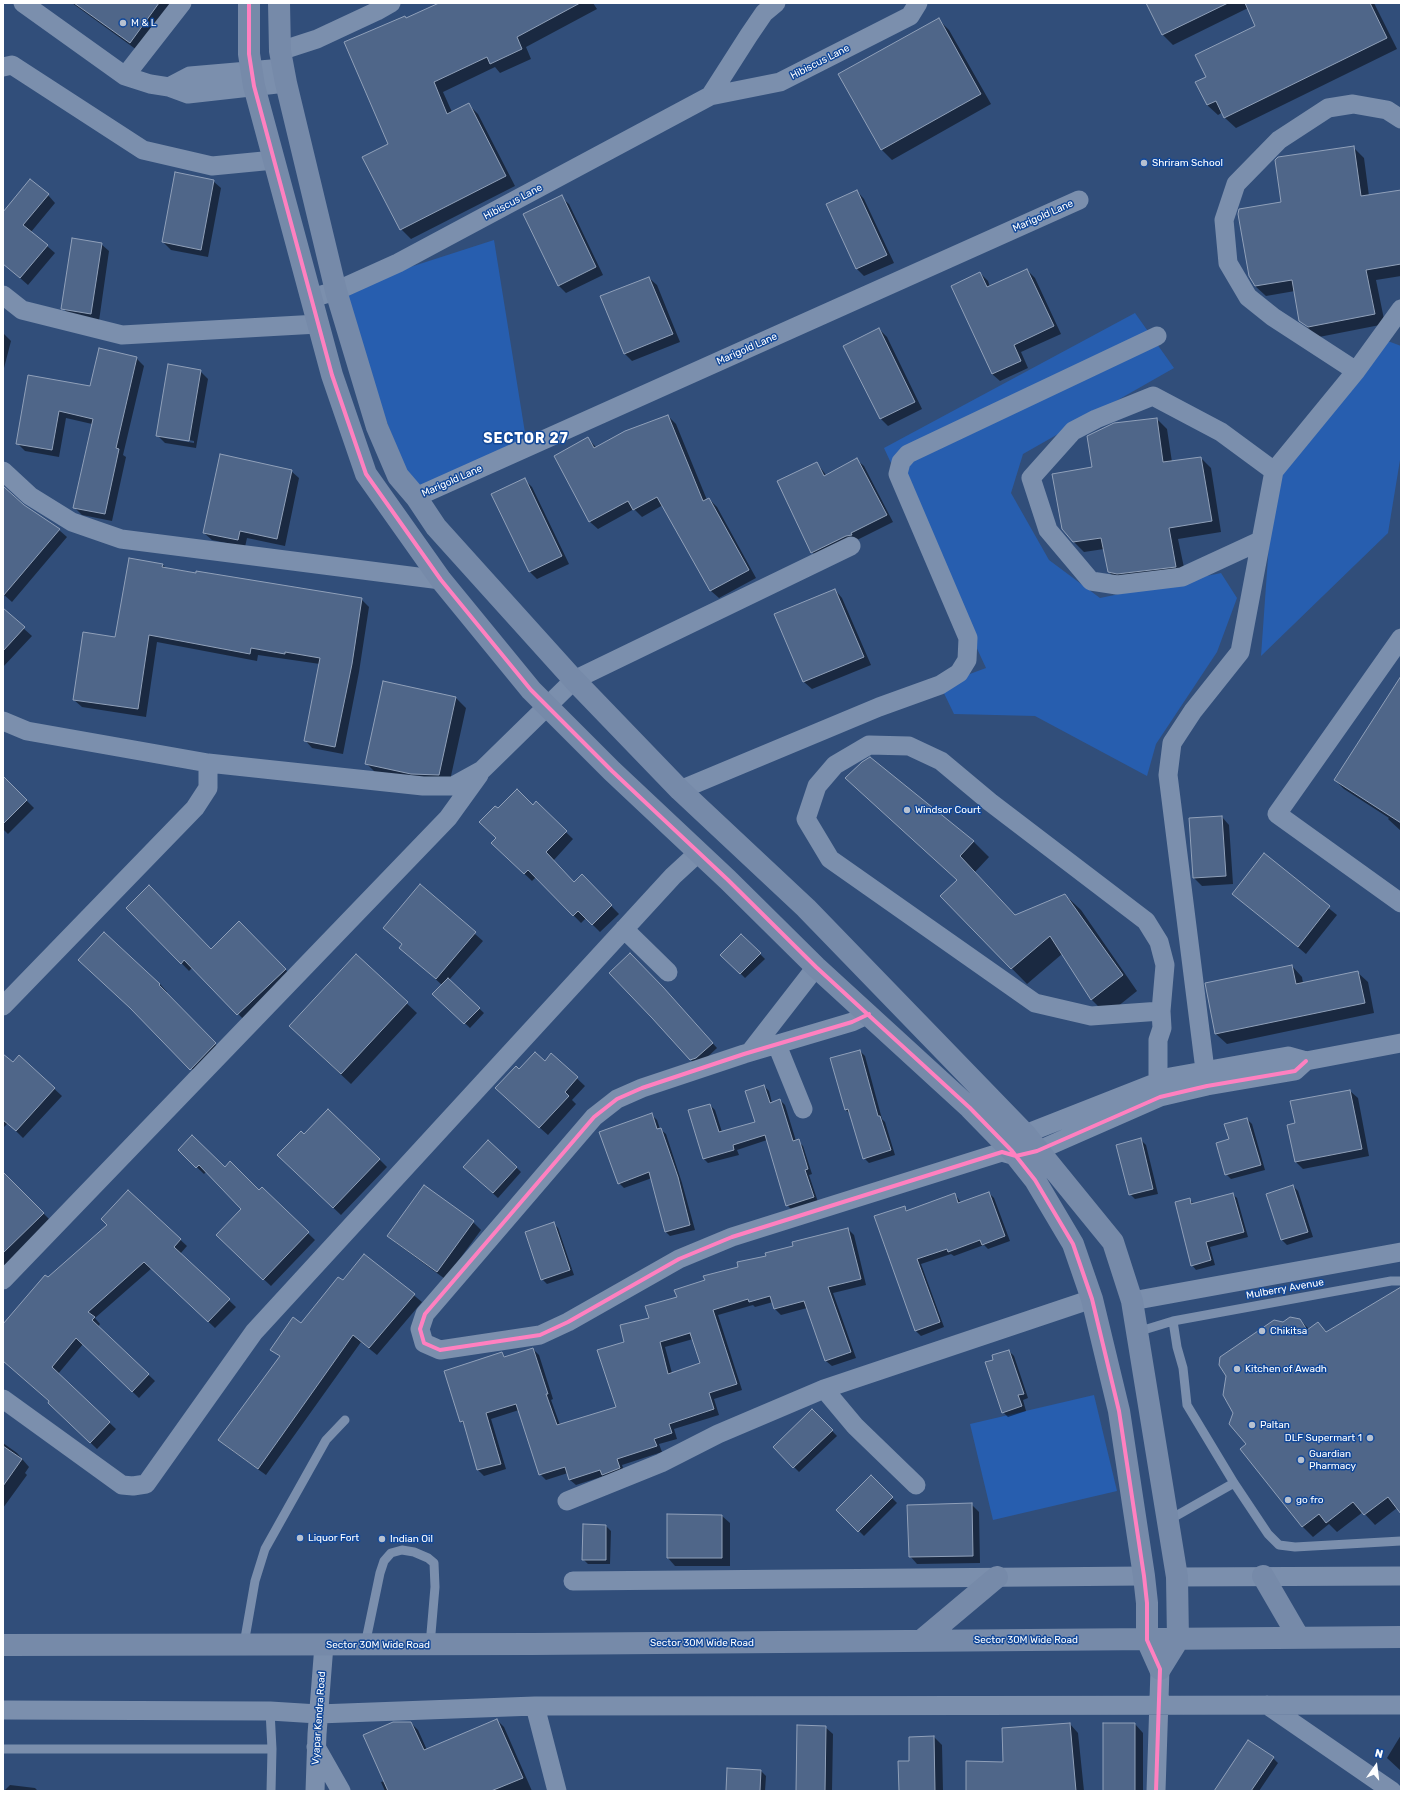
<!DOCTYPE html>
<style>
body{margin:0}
#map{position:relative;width:1404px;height:1794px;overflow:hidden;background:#314e7a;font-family:Rubik,sans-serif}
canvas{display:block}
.frame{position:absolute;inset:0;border:4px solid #fff;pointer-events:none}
.north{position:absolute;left:1356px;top:1746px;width:40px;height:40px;-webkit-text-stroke:3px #124899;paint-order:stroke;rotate:14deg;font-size:11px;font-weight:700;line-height:16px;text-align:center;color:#fff}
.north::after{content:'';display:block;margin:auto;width:14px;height:18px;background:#fff;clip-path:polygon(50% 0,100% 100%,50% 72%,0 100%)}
</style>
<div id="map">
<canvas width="1404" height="1794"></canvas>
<div class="frame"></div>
<div class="north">N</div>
</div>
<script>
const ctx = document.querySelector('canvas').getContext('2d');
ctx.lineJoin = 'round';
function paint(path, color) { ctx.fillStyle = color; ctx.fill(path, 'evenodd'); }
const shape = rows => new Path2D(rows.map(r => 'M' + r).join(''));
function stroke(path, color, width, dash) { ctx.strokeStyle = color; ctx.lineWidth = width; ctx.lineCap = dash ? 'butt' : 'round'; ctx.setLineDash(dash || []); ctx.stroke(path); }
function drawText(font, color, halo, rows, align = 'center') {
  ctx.font = font + ' Rubik,sans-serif'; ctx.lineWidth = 3; ctx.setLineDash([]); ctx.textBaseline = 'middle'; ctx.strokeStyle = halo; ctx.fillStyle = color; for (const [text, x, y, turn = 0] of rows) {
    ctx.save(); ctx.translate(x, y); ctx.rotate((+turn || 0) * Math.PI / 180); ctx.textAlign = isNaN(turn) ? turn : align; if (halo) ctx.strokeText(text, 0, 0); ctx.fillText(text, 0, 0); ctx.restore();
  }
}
paint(shape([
 [494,240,526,439,416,497,336,291],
 [1135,313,1174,368,1023,454,1011,493,1049,560,1100,598,1221,573,1237,598,1217,652,1156,744,1147,776,1035,716,954,714,940,685,986,668,884,448],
 [1380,338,1401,346,1401,454,1388,533,1261,656,1273,487],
 [1094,1395,1117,1491,993,1520,970,1424]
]), '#275eaf');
paint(shape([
 [72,3,177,3,141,53],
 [444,3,593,3,597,9,526,47,531,59,500,73,495,67,443,92,452,112,468,104,478,114,515,186,411,239,401,229,389,144,407,19],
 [1147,3,1374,3,1397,49,1236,128,1225,118,1223,112,1218,115,1207,105,1256,27,1248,8,1173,45,1163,35],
 [938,19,949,30,991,104,892,160,882,150,839,75],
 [1353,147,1364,158,1369,196,1401,191,1401,276,1376,280,1385,324,1319,337,1311,331,1300,320,1295,291,1266,296,1255,286,1282,203],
 [213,181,221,188,208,257,171,250,163,242],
 [857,191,864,199,894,263,864,276,857,269],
 [48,195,55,203,31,232,55,253,28,285,3,263,3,214],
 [561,197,569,204,603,275,566,293,558,285],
 [101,244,109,251,99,321,70,316,63,308],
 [1027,270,1035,278,1061,334,1021,352,1028,368,1000,381,992,374,980,273,988,281,990,287],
 [649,278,657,285,680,342,632,361,624,353],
 [879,329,887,337,922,409,888,426,880,418],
 [3,333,11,341,3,372],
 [136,358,144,366,123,455,126,457,112,521,82,515,74,507,92,424,66,418,59,457,25,451,17,443,29,376,91,387],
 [200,371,208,379,196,448,165,443,157,435],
 [165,436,194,441,194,443,165,438],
 [668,416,676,424,707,500,709,499,717,507,756,578,719,598,711,591,663,505,642,517,634,509,598,529,590,522,555,457,588,439,597,448],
 [1157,419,1167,429,1172,462,1201,458,1211,468,1221,532,1178,539,1186,577,1119,582,1109,572,1104,549,1084,552,1074,542],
 [857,460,864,466,893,522,819,559,812,552,817,463,826,475],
 [291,471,299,478,285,546,247,538,245,547,212,540,204,533],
 [525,480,532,487,569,564,537,579,530,572],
 [59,530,67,537,12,602,3,594,3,542],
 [163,565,166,568,361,599,369,607,359,672,343,754,312,748,305,740,320,664,258,655,257,661,157,642,146,717,82,707,74,700,116,638],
 [835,590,842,598,871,665,812,689,804,682,775,615],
 [3,610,32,636,3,667],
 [1401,678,1401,831,1388,819,1389,818,1344,789,1335,780],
 [384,682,456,698,466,708,449,785,377,774,366,763],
 [870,758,974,842,989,857,975,872,1016,916,1065,895,1081,910,1137,991,1107,1015,1092,1000,1062,954,1027,984,941,896,958,881,846,778],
 [3,777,34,808,8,834,3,829],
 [536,803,573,839,553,861,574,883,582,876,619,914,600,932,586,918,581,923,536,877,532,881,492,843,497,838,498,810,533,806],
 [1222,817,1229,825,1233,884,1202,886,1194,878],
 [1264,855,1337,915,1306,954,1233,893],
 [420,886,483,941,449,980,484,1013,470,1028,434,994,442,985,401,948,403,945],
 [128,908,211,950,239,923,293,977,246,1022,193,967,189,971],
 [104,934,160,984,167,992,166,994,223,1052,199,1076,137,1014],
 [741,935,765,959,745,978,722,955],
 [356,956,417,1013,351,1084,300,1036],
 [1292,966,1302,977,1303,983,1357,972,1368,982,1374,1013,1227,1044,1216,1034],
 [668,994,717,1048,701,1063,696,1065,691,1060],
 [860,1051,865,1056,882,1119,885,1122,895,1155,869,1163,864,1158,850,1114,846,1110,832,1059],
 [3,1055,13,1064,19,1056,62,1096,23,1138,8,1123,3,1128],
 [552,1055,585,1086,572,1100,576,1104,548,1135,504,1096,519,1070,545,1062],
 [764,1086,769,1091,772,1103,780,1100,785,1105,796,1141,798,1141,803,1146,812,1174,809,1175,818,1202,792,1210,787,1205,767,1140,737,1150,739,1155,708,1163,703,1158,710,1105,715,1110,722,1132,757,1123],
 [1350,1091,1358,1098,1369,1156,1303,1169,1296,1162],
 [652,1115,657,1120,660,1129,666,1134,682,1183,695,1230,670,1236,665,1231,652,1178,624,1188,619,1183],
 [1247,1119,1252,1124,1265,1170,1231,1179,1226,1174,1230,1140],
 [304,1135,379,1159,387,1167,341,1215,286,1163],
 [1141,1140,1146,1145,1158,1194,1135,1199,1130,1194],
 [179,1150,225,1168,259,1191,262,1189,315,1240,271,1286,217,1235,243,1209,206,1172,204,1174],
 [516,1167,521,1172,498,1198,470,1172],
 [3,1173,51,1221,5,1266,3,1265],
 [424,1186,473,1222,481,1230,445,1279,396,1243,388,1236],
 [1293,1186,1298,1191,1313,1237,1287,1245,1282,1240,1267,1194],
 [128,1191,187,1246,180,1254,236,1307,215,1328,152,1268,95,1318,100,1324,98,1327,155,1381,139,1398,83,1344,58,1374,116,1429,97,1449,56,1409,50,1402,3,1361,3,1325,48,1279,108,1225],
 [989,1193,994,1198,1010,1241,988,1249,984,1245,954,1256,951,1254,921,1264,944,1327,921,1336,916,1331,904,1207,908,1211,955,1194,961,1203],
 [1232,1194,1237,1198,1248,1237,1210,1247,1215,1265,1196,1270,1192,1265,1189,1199,1194,1204],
 [553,1223,558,1228,574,1275,547,1284,542,1279],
 [848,1229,854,1235,866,1285,833,1293,856,1358,832,1366,826,1361,807,1308,781,1315,775,1309,773,1302,755,1307,753,1305,718,1315,742,1390,714,1399,719,1415,674,1429,677,1439,659,1444,662,1452,622,1465,625,1474,604,1476,576,1485,570,1480,568,1473,546,1480,540,1474,519,1410,491,1419,506,1469,484,1476,478,1470,465,1425,461,1421,502,1353,506,1358,533,1349,539,1355,553,1399,551,1400,560,1425,617,1407,625,1342,650,1318,678,1297,706,1280,767,1256],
 [693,1339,701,1364,672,1373,665,1347],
 [365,1255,422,1302,377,1355,361,1342,266,1475,227,1447,220,1440,281,1358,272,1349,301,1324,343,1282],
 [1401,1289,1401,1512,1397,1508,1375,1525,1363,1512,1337,1532,1329,1524,1313,1537,1302,1526,1247,1444,1283,1323,1300,1320,1309,1329,1318,1324,1327,1332],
 [1009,1351,1014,1356,1028,1398,1023,1400,1026,1411,1008,1417,1003,1412,995,1360],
 [812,1410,837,1436,799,1472,774,1447],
 [3,1443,17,1453,29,1467,25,1473,27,1475,3,1508],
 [871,1477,897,1503,864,1536,838,1510],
 [971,1504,979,1512,980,1563,917,1564,910,1556],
 [668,1515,722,1516,730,1523,730,1566,675,1566,668,1558],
 [606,1526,611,1531,610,1564,588,1564,583,1559],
 [497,1720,504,1727,532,1791,385,1791,381,1782,385,1781,411,1723,418,1730,427,1750],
 [1070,1724,1078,1733,1084,1791,967,1791,1005,1763],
 [1135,1724,1143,1733,1143,1791,1104,1791],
 [825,1727,833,1734,832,1791,797,1791],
 [1401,1735,1401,1771,1387,1758],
 [934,1737,942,1745,943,1791,900,1791,910,1762],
 [1273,1758,1278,1763,1259,1791,1223,1791],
 [761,1771,766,1776,765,1791,727,1791],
 [10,1785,35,1788,38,1791,4,1791]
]), '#0007');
const building = shape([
 [74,3,159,3,130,43,74,3],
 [439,3,580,3,517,37,522,49,490,64,487,57,434,82,447,114,469,103,506,176,400,230,362,157,388,144,344,42,405,16,406,18,439,3],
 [1146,3,1228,3,1162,35,1146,3],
 [1245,3,1370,3,1387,38,1224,118,1216,101,1207,105,1195,82,1206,77,1195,55,1255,26,1245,3],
 [939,18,981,94,881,150,838,74,939,18],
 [1354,146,1361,196,1401,190,1401,264,1366,270,1375,314,1308,327,1299,321,1292,280,1255,286,1249,276,1238,214,1239,209,1281,202,1275,160,1278,157,1354,146],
 [175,172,214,180,201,250,162,242,175,172],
 [30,179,49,194,23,225,48,245,20,278,3,264,3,212,30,179],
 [857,190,887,255,856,269,826,204,857,190],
 [562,195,596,267,558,286,523,214,562,195],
 [72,238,102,243,91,314,61,309,72,238],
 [1027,269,1054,326,1014,345,1021,361,992,374,951,286,980,272,987,287,1027,269],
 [649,277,673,334,624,354,600,296,649,277],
 [879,328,915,402,880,419,843,346,879,328],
 [99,348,137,357,116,448,119,449,105,514,73,508,93,419,59,411,52,450,16,444,28,375,90,386,99,348],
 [168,364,201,370,189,441,156,436,168,364],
 [668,415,703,501,709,498,749,570,710,591,657,497,633,510,628,501,589,522,554,456,588,437,594,448,625,431,668,415],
 [1157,418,1163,462,1201,457,1212,521,1169,528,1176,567,1117,574,1108,572,1101,538,1073,542,1062,529,1052,474,1092,467,1087,436,1114,423,1157,418],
 [220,454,292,470,277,539,240,531,238,540,203,533,220,454],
 [857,458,887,515,851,533,852,535,846,536,811,553,777,481,817,462,824,476,857,458],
 [525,478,562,556,529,572,491,494,525,478],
 [3,486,24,505,60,529,3,596,3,486],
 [129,558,163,564,162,567,196,573,196,571,362,598,352,664,335,747,304,741,320,658,285,652,285,654,251,648,250,654,149,635,138,709,73,700,83,632,115,637,129,558],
 [835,589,864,657,803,682,774,614,835,589],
 [3,608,25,627,3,651,3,608],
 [1401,676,1401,823,1334,780,1401,676],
 [383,681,456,697,439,775,411,774,365,764,383,681],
 [870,757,974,841,960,856,1015,915,1065,894,1123,975,1091,1000,1050,936,1011,969,940,896,957,880,845,778,862,762,870,757],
 [3,776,27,800,3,824,3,776],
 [517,789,533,805,536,801,567,831,546,852,574,882,582,874,612,905,592,925,578,911,573,916,528,870,524,874,491,843,496,838,479,822,495,806,498,808,517,789],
 [1222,816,1226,876,1193,878,1189,818,1222,816],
 [1264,853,1330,906,1298,947,1232,894,1264,853],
 [420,884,476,932,436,979,399,948,402,944,383,928,420,884],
 [149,885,211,949,239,921,286,969,237,1015,184,960,181,964,126,908,149,885],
 [104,932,160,984,159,985,216,1043,190,1070,130,1008,78,960,104,932],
 [741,934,761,953,740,974,720,955,741,934],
 [630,953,663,987,713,1043,696,1058,690,1060,652,1018,609,973,630,953],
 [356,954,408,1002,341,1074,289,1026,356,954],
 [1292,965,1296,984,1358,971,1365,1003,1215,1034,1205,983,1292,965],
 [448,978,480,1008,464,1024,432,994,448,978],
 [860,1050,878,1116,880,1116,891,1150,863,1159,848,1109,845,1110,830,1058,860,1050],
 [535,1052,545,1061,551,1053,578,1077,565,1092,569,1096,539,1128,495,1088,516,1066,519,1069,535,1052],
 [3,1054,13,1062,19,1055,55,1088,16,1131,3,1120,3,1054],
 [764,1085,770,1103,780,1099,793,1141,799,1139,808,1169,805,1170,814,1197,786,1206,765,1135,733,1145,734,1150,703,1159,688,1110,710,1104,719,1132,755,1122,745,1091,764,1085],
 [1350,1090,1362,1149,1295,1162,1287,1125,1295,1123,1290,1101,1350,1090],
 [328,1109,380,1159,333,1208,277,1155,301,1131,304,1134,328,1109],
 [652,1113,657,1129,661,1128,678,1177,690,1225,665,1232,649,1172,618,1184,599,1132,652,1113],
 [1247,1118,1261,1165,1225,1175,1216,1143,1229,1139,1224,1124,1247,1118],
 [192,1135,225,1167,230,1161,259,1190,262,1187,309,1232,263,1280,216,1235,241,1209,199,1165,196,1168,178,1150,192,1135],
 [1141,1138,1153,1189,1129,1195,1116,1145,1141,1138],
 [488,1140,517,1167,493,1193,463,1167,488,1140],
 [3,1172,44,1213,3,1253,3,1172],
 [424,1185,474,1221,437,1272,387,1236,424,1185],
 [1293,1185,1308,1232,1281,1240,1266,1194,1293,1185],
 [128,1190,181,1239,174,1247,230,1299,208,1322,144,1262,88,1312,95,1317,92,1320,149,1374,132,1392,76,1338,52,1367,110,1422,90,1443,48,1403,49,1401,3,1361,3,1324,45,1275,48,1277,107,1225,101,1219,128,1190],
 [989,1192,1005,1236,982,1245,980,1240,948,1252,947,1249,917,1259,940,1322,915,1331,874,1216,905,1206,906,1211,955,1193,958,1203,989,1192],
 [1233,1193,1244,1232,1206,1242,1211,1260,1191,1266,1175,1202,1190,1198,1191,1204,1233,1193],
 [554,1222,570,1270,541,1280,525,1232,554,1222],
 [848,1228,861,1279,828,1287,851,1352,825,1361,804,1301,774,1309,770,1296,749,1302,748,1299,713,1310,737,1384,709,1393,714,1409,669,1424,672,1433,654,1439,657,1446,617,1459,620,1468,602,1475,600,1470,569,1480,565,1467,539,1475,516,1404,486,1413,501,1464,477,1470,463,1421,460,1422,444,1371,502,1352,504,1357,533,1348,548,1394,546,1394,557,1425,616,1407,597,1350,624,1342,620,1325,649,1318,645,1306,677,1297,674,1290,705,1280,703,1276,738,1267,737,1262,766,1256,765,1253,793,1246,792,1242,848,1228],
 [690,1333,700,1363,668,1374,660,1342,690,1333],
 [364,1254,415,1294,369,1348,353,1335,258,1469,218,1440,280,1356,270,1350,293,1317,301,1323,338,1277,343,1280,364,1254],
 [1401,1287,1401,1514,1388,1497,1364,1515,1353,1502,1326,1523,1319,1514,1302,1527,1240,1449,1246,1444,1229,1424,1233,1413,1223,1395,1226,1376,1219,1365,1220,1357,1274,1320,1283,1322,1290,1317,1300,1319,1307,1330,1318,1322,1326,1332,1401,1287],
 [1009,1350,1024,1394,1018,1395,1022,1406,1002,1413,985,1362,993,1360,992,1355,1009,1350],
 [812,1409,833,1430,793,1468,773,1447,812,1409],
 [3,1446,22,1459,3,1486,3,1446],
 [871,1475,893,1497,858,1532,836,1510,871,1475],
 [972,1503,973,1556,909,1557,907,1505,972,1503],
 [667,1514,722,1515,722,1558,667,1558,667,1514],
 [583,1524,606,1525,606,1560,582,1560,583,1524],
 [497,1719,523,1778,491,1791,388,1791,363,1735,393,1722,411,1722,424,1750,497,1719],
 [1070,1723,1076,1791,966,1791,966,1761,1003,1762,1002,1728,1070,1723],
 [1103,1723,1135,1723,1135,1791,1103,1791,1103,1723],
 [797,1725,826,1726,825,1791,796,1791,797,1725],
 [934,1736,935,1791,899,1791,898,1761,909,1761,909,1737,934,1736],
 [1248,1740,1274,1757,1251,1791,1214,1791,1248,1740],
 [727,1768,761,1770,760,1791,726,1791,727,1768]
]);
paint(building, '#4f6689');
stroke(building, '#90a0b9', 1);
stroke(shape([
 [1173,1321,1177,1347,1183,1368,1187,1405,1234,1483,1268,1534,1279,1545,1295,1547,1401,1541],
 [1137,1332,1173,1321,1391,1281,1401,1281],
 [1167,1521,1234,1483],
 [244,1644,255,1581,265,1549,326,1440,345,1420],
 [365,1645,380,1573,384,1561,391,1553,402,1550,414,1552,428,1558,434,1563,435,1587,430,1645],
 [270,1711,272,1749],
 [3,1749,272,1749,271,1791]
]), '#7b8fad', 9);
stroke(shape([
 [23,3,125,76,150,84,169,87,188,94,286,83],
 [280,51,317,39,377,11,391,3],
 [3,67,12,65,143,150,212,166,274,160],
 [125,76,182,3],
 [169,87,190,76,283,68],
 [710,96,749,35,764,13,776,3],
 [3,295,22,310,122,335,318,324],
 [311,298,336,291,398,263,710,96,780,82,910,16,918,3],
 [1356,371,1273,317,1248,297,1228,263,1224,220,1236,184,1279,140,1328,108,1353,104,1387,110,1401,119],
 [3,471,30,496,72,522,121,539,441,580],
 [416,497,1079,200],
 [1260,541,1182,577,1117,585,1091,581,1048,530,1031,478,1073,431,1096,419,1153,396,1221,432,1274,471],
 [1401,638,1277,814,1401,903],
 [3,721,27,731,208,763,423,786,453,786,482,770,574,680,851,546],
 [680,790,879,707,940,685,959,673,967,660,968,638,898,474,901,462,908,454,1157,336],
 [624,929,668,972],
 [3,1006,195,808,208,788,208,763],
 [869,1014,852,1022,744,1054,642,1088,617,1099,594,1117,425,1314,420,1329,424,1343,440,1350,540,1335,568,1322,679,1259,732,1237,1002,1152,1016,1156,1037,1151,1160,1097,1207,1086,1295,1071,1306,1061],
 [777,1045,803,1109],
 [750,1052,816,967],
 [1207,1086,1168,775,1172,743,1193,711,1240,652,1274,471,1356,371,1401,309],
 [1160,1097,1158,1081,1158,1040,1162,1028,1161,1011,1165,965,1159,942,1146,921,990,802,941,761,909,746,869,745,835,765,817,786,806,819,830,859,1035,1003,1091,1016,1161,1011],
 [1013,1140,1025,1134,1170,1077,1288,1056,1306,1061,1401,1043],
 [3,1280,448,818,479,775],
 [1132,1301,1401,1252],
 [824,1389,855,1426,916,1485],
 [3,1399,122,1485,133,1486,146,1484,254,1332,673,876,699,852],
 [567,1501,661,1463,718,1434,824,1389,1092,1299],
 [1177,1577,1401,1576],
 [573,1581,1144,1576],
 [1267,1705,1392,1791],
 [535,1706,557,1791],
 [3,1710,270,1711,318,1714,535,1706,1401,1705],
 [316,1747,341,1791],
 [315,1791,317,1734,324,1645],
 [1156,1791,1160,1669]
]), '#7b8fad', 19);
stroke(shape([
 [249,3,249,54,254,86,332,375,366,474,441,580,531,690,612,771,728,880,816,967,970,1108,1012,1151,1035,1180,1073,1244,1092,1299,1119,1411,1144,1576,1147,1603,1147,1640,1160,1669],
 [279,3,280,51,286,83,336,291,377,427,398,476,416,497,436,527,574,680,680,790,806,908,1025,1134,1113,1242,1132,1301,1177,1577,1178,1640,1160,1669],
 [1263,1576,1299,1638],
 [922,1640,997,1577],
 [3,1645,533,1644,1401,1637]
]), '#768aa9', 22);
stroke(shape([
 [249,3,249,54,254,86,332,375,366,474,441,580,531,690,612,771,728,880,816,967,970,1108,1012,1151,1035,1180,1073,1244,1092,1299,1119,1411,1144,1576,1147,1603,1147,1640,1160,1669,1156,1791],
 [869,1014,852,1022,744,1054,642,1088,617,1099,594,1117,425,1314,420,1329,424,1343,440,1350,540,1335,568,1322,679,1259,732,1237,1002,1152,1016,1156,1037,1151,1160,1097,1207,1086,1295,1071,1306,1061]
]), '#ff80c0', 4);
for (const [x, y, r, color] of [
 [123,23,4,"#b7c1d0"],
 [1144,163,4,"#b7c1d0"],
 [907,810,4,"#b7c1d0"],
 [1262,1331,4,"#b7c1d0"],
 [1237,1369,4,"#b7c1d0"],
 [1252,1425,4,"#b7c1d0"],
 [1370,1438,4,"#b7c1d0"],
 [1301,1460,4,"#b7c1d0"],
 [1288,1500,4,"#b7c1d0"],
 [300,1538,4,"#b7c1d0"],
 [382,1539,4,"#b7c1d0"]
]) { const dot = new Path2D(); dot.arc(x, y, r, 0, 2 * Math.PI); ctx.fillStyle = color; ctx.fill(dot); stroke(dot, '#124899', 1.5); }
drawText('10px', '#fff', '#124899', [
 ["M & L",131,23],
 ["Shriram School",1152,163],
 ["Windsor Court",915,810],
 ["Chikitsa",1270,1331],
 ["Kitchen of Awadh",1245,1369],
 ["Paltan",1260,1425],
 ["DLF Supermart 1",1362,1438,"right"],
 ["Guardian",1309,1454],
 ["Pharmacy",1309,1466],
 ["go fro",1296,1500],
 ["Liquor Fort",308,1538],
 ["Indian Oil",390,1539]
], 'left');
drawText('10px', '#fff', '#124899', [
 ["Hibiscus Lane",820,62,-27],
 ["Hibiscus Lane",513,202,-28],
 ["Marigold Lane",1043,216,-24],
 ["Marigold Lane",747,349,-24],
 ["Marigold Lane",452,481,-24],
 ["Mulberry Avenue",1285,1289,-10],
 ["Sector 30M Wide Road",1026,1640],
 ["Sector 30M Wide Road",702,1643],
 ["Sector 30M Wide Road",378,1645],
 ["Vyapar Kendra Road",319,1718,-86]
]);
ctx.letterSpacing = '1px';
drawText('bold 14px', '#fff', '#124899', [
 ["SECTOR 27",526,439]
]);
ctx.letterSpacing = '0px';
</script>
